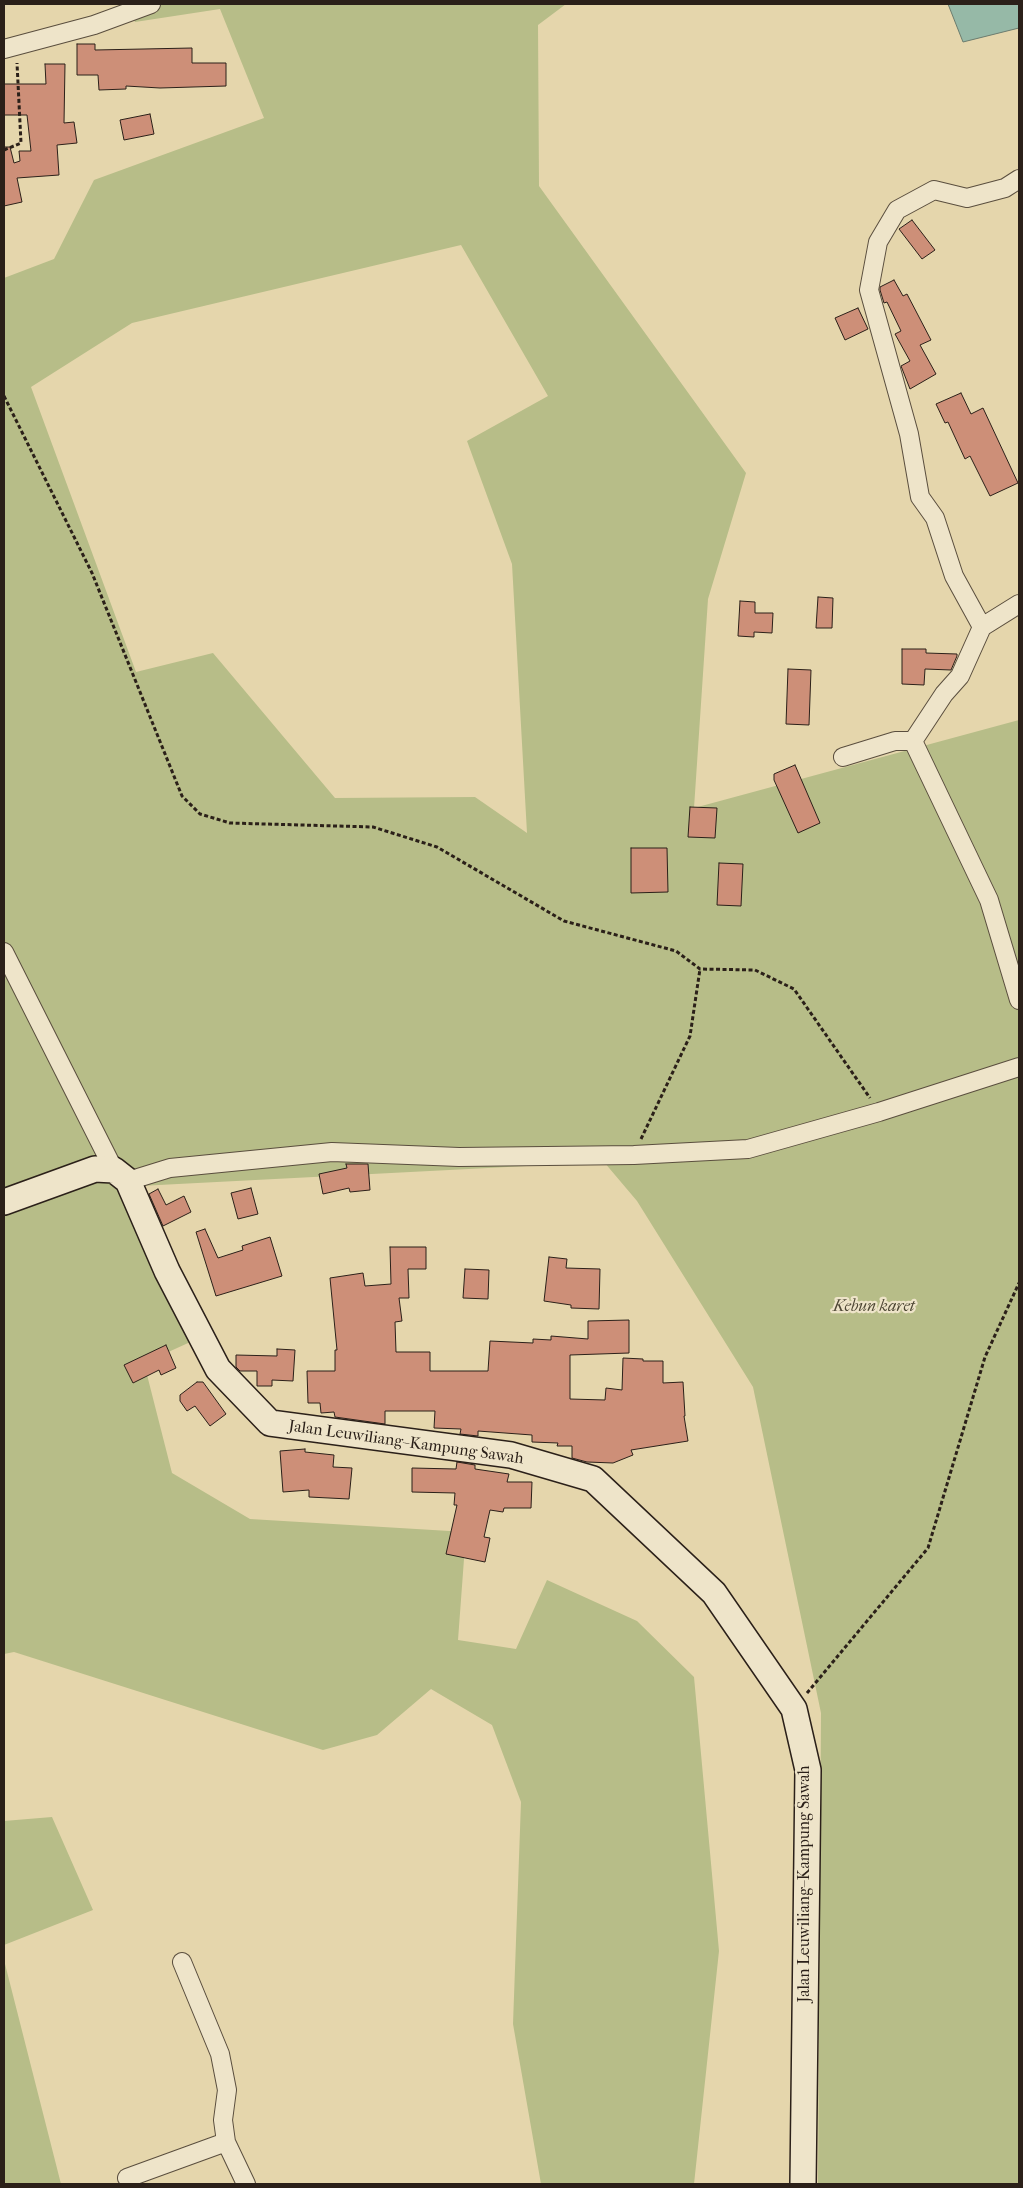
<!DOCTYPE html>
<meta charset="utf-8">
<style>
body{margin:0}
#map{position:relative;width:1023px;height:2188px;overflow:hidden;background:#e5d6ac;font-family:"IM FELL French Canon",serif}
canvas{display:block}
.frame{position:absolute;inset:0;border:5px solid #2b2019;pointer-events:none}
</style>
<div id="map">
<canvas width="1023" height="2188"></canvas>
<div class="frame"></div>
</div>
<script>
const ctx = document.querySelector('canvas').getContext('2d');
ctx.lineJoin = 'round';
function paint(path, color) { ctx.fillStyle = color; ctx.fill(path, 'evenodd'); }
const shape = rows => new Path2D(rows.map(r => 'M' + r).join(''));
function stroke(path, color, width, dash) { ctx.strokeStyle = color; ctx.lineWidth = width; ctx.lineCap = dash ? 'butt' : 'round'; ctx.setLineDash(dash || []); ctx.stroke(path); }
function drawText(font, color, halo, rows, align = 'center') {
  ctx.font = font + ' "IM FELL French Canon",serif'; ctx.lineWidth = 4.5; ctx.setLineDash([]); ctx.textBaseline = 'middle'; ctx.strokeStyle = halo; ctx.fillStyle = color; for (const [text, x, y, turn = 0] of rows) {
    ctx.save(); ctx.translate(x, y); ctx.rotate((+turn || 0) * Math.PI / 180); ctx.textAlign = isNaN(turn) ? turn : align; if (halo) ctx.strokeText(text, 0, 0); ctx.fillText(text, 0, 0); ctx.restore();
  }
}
paint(shape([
 [124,4,566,4,538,25,539,186,746,473,708,599,694,808,1019,720,1019,2184,818,2184,821,1713,753,1387,637,1201,604,1162,120,1187,197,1339,144,1363,172,1473,250,1519,466,1532,458,1640,516,1649,547,1580,637,1621,694,1677,719,1951,694,2184,541,2184,513,2024,521,1802,492,1725,431,1689,377,1735,323,1750,14,1652,4,1654,4,278,54,259,94,180,264,118,220,9,135,22],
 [461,245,548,396,467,441,512,564,527,833,475,797,335,798,213,653,136,672,31,387,132,323],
 [52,1817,93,1910,4,1945,4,1821],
 [4,1960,61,2184,4,2184]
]), '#b7bd88');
const water = shape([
 [948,4,1019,4,1019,28,963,42,948,4]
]);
paint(water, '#96b9a7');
stroke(water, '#6b7c6e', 1);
const building = shape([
 [77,44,95,44,95,50,192,48,192,63,226,63,226,86,160,88,126,86,126,89,99,90,98,75,77,75,77,44],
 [45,64,65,64,64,123,74,122,77,143,57,145,59,175,17,178,22,202,4,206,4,147,10,147,14,163,20,161,19,151,31,151,27,115,4,115,4,84,46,84,45,64],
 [150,114,154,134,124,140,120,120,150,114],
 [912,220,935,250,922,259,899,229,912,220],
 [894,280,903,296,907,294,931,340,920,345,936,374,910,389,901,366,910,361,895,334,901,331,887,302,884,303,880,290,880,287,894,280],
 [858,308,868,329,845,340,835,318,858,308],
 [961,393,971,414,983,408,1018,483,990,496,970,456,965,459,948,422,945,423,936,404,961,393],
 [818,597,833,598,832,628,816,628,818,597],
 [740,601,755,602,755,613,773,613,772,633,754,632,754,637,738,636,740,601],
 [902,649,926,649,926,653,957,654,957,656,951,670,925,669,924,685,902,684,902,649],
 [788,669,811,670,809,725,786,724,788,669],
 [795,765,820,823,798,833,774,780,774,774,795,765],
 [690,807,717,808,715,838,688,837,690,807],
 [631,848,667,848,668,892,631,893,631,848],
 [719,863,743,864,741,906,717,905,719,863],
 [346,1164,368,1164,370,1190,350,1192,349,1188,323,1194,319,1174,347,1168,346,1164],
 [251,1188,258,1214,238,1219,231,1193,251,1188],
 [158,1189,166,1205,184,1196,191,1212,163,1226,149,1194,158,1189],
 [205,1229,218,1258,243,1250,242,1246,270,1237,282,1276,216,1296,196,1232,205,1229],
 [390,1247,426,1247,426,1269,408,1269,409,1298,399,1298,402,1321,395,1322,396,1352,430,1352,430,1371,488,1371,490,1341,533,1343,533,1339,551,1340,551,1336,588,1339,588,1321,629,1320,629,1353,570,1355,570,1399,605,1400,606,1388,622,1390,623,1358,643,1359,643,1361,663,1361,663,1383,683,1382,685,1416,684,1416,688,1441,631,1450,633,1455,613,1463,587,1462,572,1458,572,1446,557,1446,558,1443,532,1442,532,1435,478,1431,478,1436,460,1434,461,1429,434,1428,435,1411,385,1411,385,1424,335,1417,334,1412,321,1413,320,1403,308,1403,307,1371,335,1371,335,1350,337,1350,330,1278,363,1273,365,1286,391,1284,390,1247],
 [549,1257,567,1259,566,1268,600,1269,599,1309,571,1308,571,1305,544,1301,549,1257],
 [465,1269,489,1270,488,1299,463,1298,465,1269],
 [166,1345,176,1368,161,1375,159,1370,133,1383,124,1365,166,1345],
 [277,1349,295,1350,293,1381,272,1380,272,1386,257,1386,257,1371,240,1371,236,1367,236,1355,277,1356,277,1349],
 [197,1382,203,1382,226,1414,210,1426,195,1406,187,1411,180,1401,180,1395,197,1382],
 [305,1449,305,1452,334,1455,333,1467,352,1468,349,1499,309,1497,309,1490,283,1492,280,1451,305,1449],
 [457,1462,475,1465,475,1469,509,1474,507,1482,532,1482,531,1508,504,1508,503,1512,490,1510,484,1537,490,1538,485,1562,446,1554,457,1505,454,1505,455,1493,412,1492,412,1468,456,1469,457,1462]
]);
paint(building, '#cd8f78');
stroke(building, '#2b2019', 1);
const street = shape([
 [4,49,94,25,151,4],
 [982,627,954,576,935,518,920,497,909,434,869,290,878,242,897,210,934,190,967,198,1005,188,1019,179],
 [913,741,989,900,1019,1000],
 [843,757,895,741,913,741,944,694,960,676,982,627,1019,604],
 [4,952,114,1170],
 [128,1181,170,1168,332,1152,459,1157,634,1155,748,1149,879,1112,1019,1067],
 [182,1962,220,2054,227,2090,223,2120,226,2142,246,2184],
 [127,2178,226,2142]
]);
const secondary = shape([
 [4,1202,95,1169,114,1170,128,1181,167,1271,218,1369,270,1423,511,1455,593,1479,714,1593,794,1709,808,1770,803,2184]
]);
stroke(street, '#5a4e3e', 20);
stroke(secondary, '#2b2019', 28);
stroke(shape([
 [4,150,21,143,17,63],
 [4,396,92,573,182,796,200,814,230,823,373,827,437,847,564,921,676,951,700,969,755,970,794,989,870,1098],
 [641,1139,690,1036,700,969],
 [807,1693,928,1548,985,1357,1019,1283]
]), '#2b2019', 3, [4, 2.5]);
stroke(street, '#eee4c9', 18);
stroke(secondary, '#eee4c9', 25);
drawText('italic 16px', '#4e4735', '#eee4c9', [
 ["Kebun karet",874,1307]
]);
drawText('16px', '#2b2019', '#eee4c9', [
 ["Jalan Leuwiliang–Kampung Sawah",406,1443,8],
 ["Jalan Leuwiliang–Kampung Sawah",805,1884,-90]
]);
</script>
